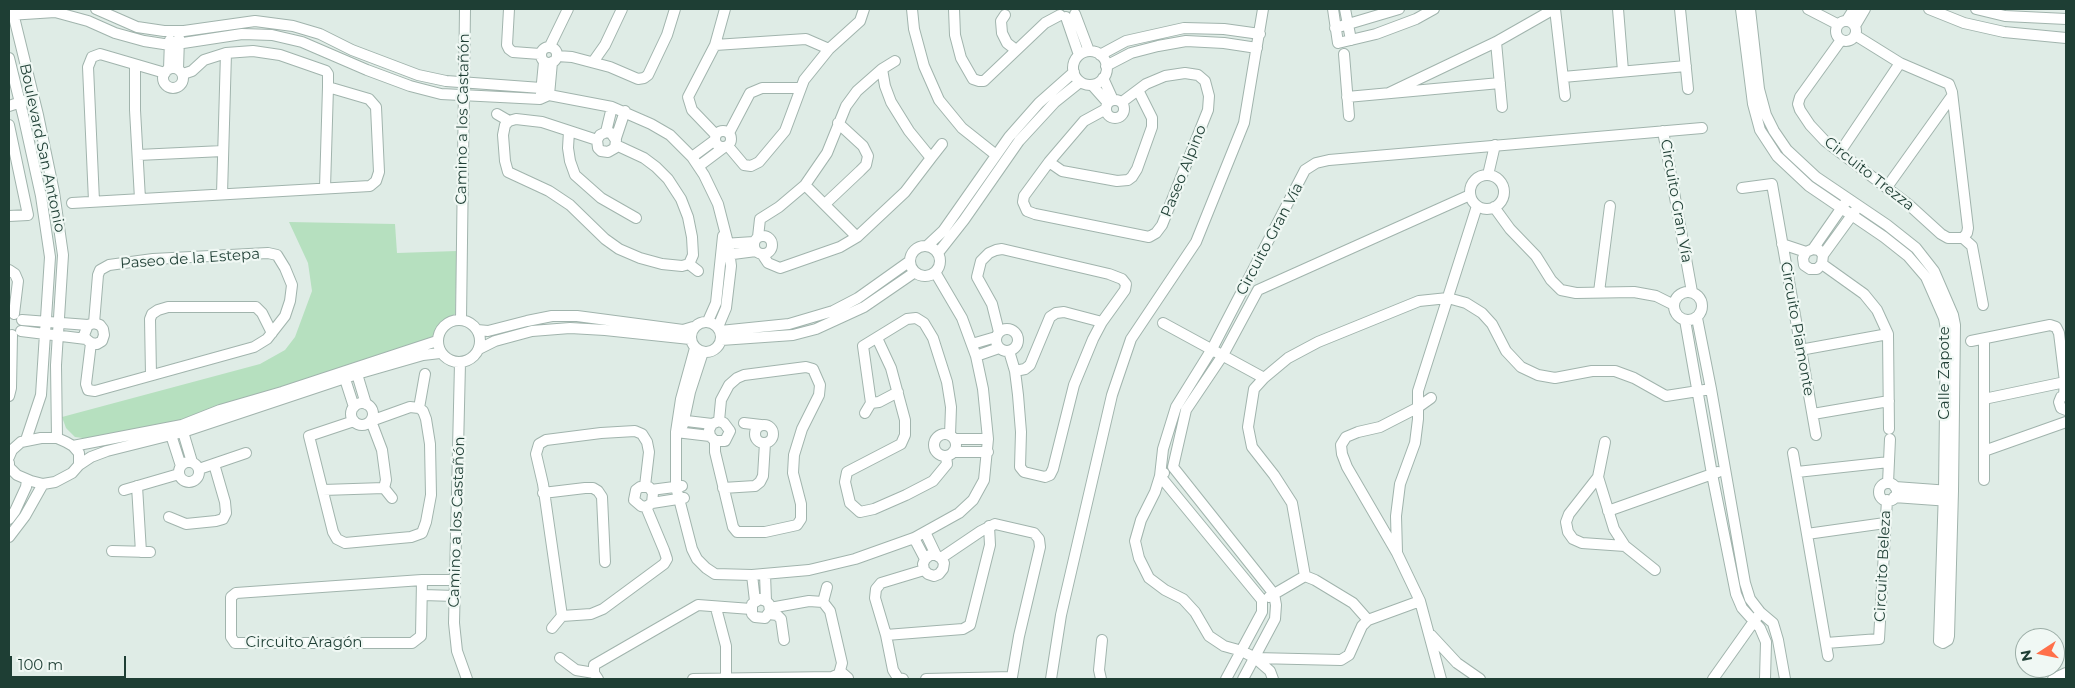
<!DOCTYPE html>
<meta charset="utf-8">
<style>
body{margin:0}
#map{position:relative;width:2075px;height:688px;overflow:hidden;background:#dfece6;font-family:Montserrat,sans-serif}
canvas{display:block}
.frame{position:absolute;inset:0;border:10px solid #1e3e34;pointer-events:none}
.north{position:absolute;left:2015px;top:628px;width:50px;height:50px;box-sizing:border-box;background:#f0f8f4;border:1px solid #9caea7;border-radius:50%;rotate:259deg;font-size:14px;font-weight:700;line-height:20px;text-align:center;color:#1e3e34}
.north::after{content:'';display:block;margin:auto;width:18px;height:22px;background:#ff704a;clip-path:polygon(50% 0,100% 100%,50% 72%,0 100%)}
.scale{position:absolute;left:10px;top:656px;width:116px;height:22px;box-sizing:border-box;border:2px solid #1e3e34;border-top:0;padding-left:6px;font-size:15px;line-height:18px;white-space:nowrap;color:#1e3e34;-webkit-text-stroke:4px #f0f8f4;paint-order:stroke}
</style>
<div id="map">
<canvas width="2075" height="688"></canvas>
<div class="frame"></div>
<div class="north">N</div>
<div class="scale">100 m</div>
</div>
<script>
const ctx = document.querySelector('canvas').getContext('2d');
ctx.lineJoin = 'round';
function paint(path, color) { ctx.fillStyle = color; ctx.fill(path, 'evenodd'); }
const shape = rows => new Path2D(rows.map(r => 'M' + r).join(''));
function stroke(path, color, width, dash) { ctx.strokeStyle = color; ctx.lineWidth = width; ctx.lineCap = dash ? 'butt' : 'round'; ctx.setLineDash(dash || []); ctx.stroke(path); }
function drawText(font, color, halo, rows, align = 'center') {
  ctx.font = font + ' Montserrat,sans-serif'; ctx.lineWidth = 4.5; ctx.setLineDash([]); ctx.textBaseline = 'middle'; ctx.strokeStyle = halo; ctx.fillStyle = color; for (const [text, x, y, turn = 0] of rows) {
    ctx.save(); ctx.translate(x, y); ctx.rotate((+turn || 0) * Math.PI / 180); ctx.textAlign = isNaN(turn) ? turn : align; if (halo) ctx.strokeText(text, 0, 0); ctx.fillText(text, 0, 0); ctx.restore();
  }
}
paint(shape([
 [289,222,395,224,397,253,457,251,455,314,440,323,432,337,427,341,180,422,98,440,75,437,66,428,62,417,260,364,285,350,295,337,312,291,308,263]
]), '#b6e0bf');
const minor = shape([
 [12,9,38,115,54,192,63,255,56,365,57,438],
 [96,9,137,27,164,31,184,31,255,21,293,26,320,34,352,50,418,75,446,81,541,88,549,95,612,107,651,124,670,135,692,157,704,175,718,204,728,243,731,266,726,308,718,327],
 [509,9,507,45,509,49,513,52,540,54],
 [912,9,914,29,924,66,939,100,962,128,996,155],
 [954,9,955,35,961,58,973,79,979,81,984,81,1045,23,1060,15],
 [1333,9,1338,43,1376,34,1416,19,1434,9],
 [1345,9,1351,40],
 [1555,9,1565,96],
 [1618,9,1623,71],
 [1680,9,1688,89],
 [1741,9,1753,104,1760,130,1777,156,1809,186,1884,237,1908,256,1926,277,1944,318,1946,329,1944,490,1939,641,1943,643,1948,640,1949,636,1953,491,1955,325,1953,315,1934,271,1916,248,1887,225,1816,177,1787,150,1774,131,1766,115,1759,89,1750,9],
 [1808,9,1837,24],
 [1929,9,1964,23,2004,32,2066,38],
 [1976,9,2005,16,2066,19],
 [1075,14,1089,51],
 [9,15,55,12,88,21,115,33,144,41,170,45,242,34,272,35,302,42,367,70,410,86,441,94,540,99,549,95],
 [1005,15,1001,21,1002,33,1007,43,1016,50],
 [1066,17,1079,55],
 [1847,20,1854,9],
 '1836 31a10 10 0 1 1 20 0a10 10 0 1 1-20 0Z',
 [1855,26,1865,9],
 [1335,28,1399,9],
 [1841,40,1800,97,1798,104,1800,110,1810,125,1825,141,1908,204,1941,234,1948,238,1963,238,1967,233,1968,228,1952,92,1949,84,1900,63,1855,35],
 [1496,42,1502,107],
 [715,45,806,39,829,49],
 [550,46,568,9],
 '541 55a8 8 0 1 1 16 0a8 8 0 1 1-16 0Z',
 '1073 68a17 17 0 1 1 34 0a17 17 0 1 1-34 0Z',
 [1344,54,1349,116],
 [1100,55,1126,41,1184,28,1224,29,1260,34],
 [557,56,572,57,610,67,638,79,644,78,648,75,667,35,675,9],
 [9,58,24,119,41,196,50,257,41,395,26,440],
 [593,62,605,45,622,9],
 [135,65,135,110,140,199],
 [1106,66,1131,53,1158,46,1186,41,1224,43,1257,48],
 '163 78a10 10 0 1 1 20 0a10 10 0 1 1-20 0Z',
 [169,69,170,40],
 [178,69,179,38],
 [882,69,895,61],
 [183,74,192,71,204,60,226,53,253,51,280,55,326,71,328,74,328,87,325,188],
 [1563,77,1686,66],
 [1103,78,1113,100],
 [1092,85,1108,103],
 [541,93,544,62],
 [1389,93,1496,42,1554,9],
 [549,95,552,62],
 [1347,97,1500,83],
 '1106 109a9 9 0 1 1 18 0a9 9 0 1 1-18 0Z',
 [9,106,27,100],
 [1106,109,1084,121,1049,162,1024,196,1023,202,1027,211,1035,214,1149,237,1156,233,1162,225,1208,110,1209,96,1205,81,1198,75,1185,73,1165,76,1146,84,1122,102],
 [497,114,509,121],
 [9,125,28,215,9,216],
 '715 139a8 8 0 1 1 16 0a8 8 0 1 1-16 0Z',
 [569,131,568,148,570,161,575,175,601,198,636,218],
 [1663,131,1692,292],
 [606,132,611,133,616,140,615,148,608,152,601,151,598,148,597,140,600,135,606,132,612,107],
 [729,133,750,93,762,88,800,88],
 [716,135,692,110,688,97,715,45,725,9],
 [616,138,625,111],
 [597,140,542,122,516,119,509,121,505,125,503,135,505,161,508,172,549,191,570,205,605,239,619,249,640,258,662,264,682,266,689,264,693,255,692,237,688,217,681,199,668,179,656,167,644,158,616,145],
 [728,146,744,165,751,166,759,162,785,131,804,80,829,49,860,21,864,9],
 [1840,152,1900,63],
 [138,155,223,151],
 [692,157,715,140],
 [931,158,942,144],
 [1049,162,1062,171,1117,181,1128,180,1132,177,1137,169,1152,127,1152,118,1138,90],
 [699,166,723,148],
 [1488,175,1495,145],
 '1470 192a17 17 0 1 1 34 0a17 17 0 1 1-34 0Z',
 [805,185,857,237],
 [1887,187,1952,96],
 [1742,188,1772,184,1816,435],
 [222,194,226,53],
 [94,201,88,67,92,57,100,54,165,73],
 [72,203,370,186,376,181,379,172,376,107,369,99,328,87],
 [825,204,860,171,866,165,868,156,863,146,838,123],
 [1494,207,1510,229,1536,256,1551,280,1561,290,1576,293,1634,292,1656,296,1674,305],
 '754 245a9 9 0 1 1 18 0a9 9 0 1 1-18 0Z',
 [758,237,760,219,779,207,805,185,827,153,846,106,857,91,882,69,885,86,891,102,909,131,931,158,905,192,857,237,840,247,780,268,768,263,762,254],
 [1963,238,1972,246,1983,305],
 [723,244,754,242],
 [1782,244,1806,252],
 '910 261a15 15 0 1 1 30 0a15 15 0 1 1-30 0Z',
 [927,246,943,231,1009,137,1039,103,1074,72],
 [1813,249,1845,203],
 [938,253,964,220,1019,141,1055,102,1080,82],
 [725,255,756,251],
 [1823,255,1819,250,1813,249,1806,252,1803,258,1804,265,1810,269,1817,269,1822,264,1823,255,1855,211],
 [689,264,698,271],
 [1822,264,1864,294,1877,310,1888,334,1889,429],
 [9,270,15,274,18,281,14,314],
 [1258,290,1470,195],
 '1674 306a14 14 0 1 1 28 0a14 14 0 1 1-28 0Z',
 [1599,292,1610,206],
 [1697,318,1711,389,1745,583,1750,599,1760,612,1773,623,1778,640,1785,679],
 '438 341a21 21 0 1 1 42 0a21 21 0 1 1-42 0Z',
 [22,320,88,325,94,323,100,325,103,329,104,335,102,341,97,344,91,343,86,339,84,335,88,325],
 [461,320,465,9],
 [1685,320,1712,474,1736,594,1742,608,1760,628,1766,642,1765,679],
 [708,321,716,303,723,236],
 '691 337a15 15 0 1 1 30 0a15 15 0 1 1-30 0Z',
 [1163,323,1264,378],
 '996 340a11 11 0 1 1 22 0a11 11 0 1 1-22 0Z',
 [477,330,488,331,527,321,552,316,577,316,683,330,693,327],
 [21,331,86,339],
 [720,331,789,324,833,311,858,298,910,261],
 [999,332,992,304,977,277,981,261,989,253,996,250,1002,249,1109,274,1122,279,1126,284,1125,290,1102,322,1093,339,1074,385,1053,469,1050,475,1045,477,1024,472,1020,467,1021,432,1018,395,1015,371,1009,351],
 [877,338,891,368,905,420,905,435,901,444,847,472,845,482,850,503,860,512,874,509,906,495,933,481,947,464,946,456],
 [721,340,793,335,816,329,864,307,915,272],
 [1971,341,2050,325,2056,327,2059,333,2065,382,2064,395],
 [91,343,86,384,88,390,95,391,254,347,267,339,285,316,290,301,292,285,285,268,277,255,268,253,153,259,109,265,100,270,98,275,94,323],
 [972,344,996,337],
 [695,348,681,399,676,432,676,487,692,549,697,559,706,568,715,574,752,575,809,570,855,559,914,538,959,513,973,500,984,480,988,439,983,389,976,356,962,318,935,272],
 [479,349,495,341,532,331,570,328,605,330,690,339],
 [1800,350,1888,334],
 [976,356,999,348],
 [460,363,454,623,457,651,467,679],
 [1015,371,1025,369,1030,365,1050,317,1056,313,1064,312,1102,322],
 [357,374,366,404],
 [151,375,150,319,152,314,158,310,168,307,256,307,262,313,272,333],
 [345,379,354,407],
 [898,392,879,402,871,403,863,346,907,319,916,318,924,323,933,338,947,382,951,407,950,435],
 [2066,395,2061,397,2059,402,2061,408,2066,410],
 [9,396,11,388,12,335],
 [1431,398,1417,408,1380,427,1358,432,1346,437,1341,445,1342,454,1347,467,1397,553,1420,601,1441,679],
 [1984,399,2065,382],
 '351 414a11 11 0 1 1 22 0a11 11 0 1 1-22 0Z',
 [419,408,425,374],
 [865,413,871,403],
 [1813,414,1889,401],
 [678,420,712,424,719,421,724,423,730,431,725,441,715,441,710,436,709,430,712,424],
 [744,423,761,425],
 [683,425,690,392,703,352],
 '755 434a9 9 0 1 1 18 0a9 9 0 1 1-18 0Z',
 [183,432,192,462],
 [676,432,710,436],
 '934 445a11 11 0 1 1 22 0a11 11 0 1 1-22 0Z',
 [171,435,181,466],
 [954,439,988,439],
 [715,441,715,452,733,527,737,532,765,532,797,525,801,519,801,504,793,473,794,455,802,429,819,395,820,385,813,369,806,367,744,375,737,378,729,385,721,400,719,421],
 [1605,442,1598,477,1614,529,1625,546,1655,570],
 [73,446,182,425,220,410,282,392,437,341],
 [1984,451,2066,422],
 [953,452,988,452],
 [1793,453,1828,656],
 [9,457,12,450,21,442,41,438,57,438,66,442,73,446,79,453,79,465,72,473,55,482,43,484,31,481,17,475,9,467,9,463],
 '179 472a10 10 0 1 1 20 0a10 10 0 1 1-20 0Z',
 [79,465,91,457,107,451,183,432,357,374,423,355,440,353],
 [199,469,246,453],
 [1797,472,1889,462],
 [1164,473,1160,476,1155,492,1141,520,1135,541,1139,558,1149,578,1165,590,1183,599,1195,612,1209,636,1224,646,1242,651,1255,658,1341,660,1349,655,1362,626,1368,620,1420,601],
 [1598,477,1569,514,1566,522,1568,532,1573,539,1582,543,1625,546],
 [1984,480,1984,340],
 [1888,483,1890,439],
 '1879 492a9 9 0 1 1 18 0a9 9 0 1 1-18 0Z',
 [137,486,141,552],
 [645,486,649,452,647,442,642,434,635,431,601,433,546,440,539,444,536,454,543,484,562,616,591,614,603,609,664,564,667,559,664,550,646,507],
 [1895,487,1950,491],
 [384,488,392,498],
 [723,488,755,486,760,482,763,476,765,443],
 [124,490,179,474],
 [323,490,384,488,386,480,382,450,371,421,410,407,419,408,423,411,426,419,430,444,431,495,426,522,422,533,411,537,345,543,337,539,333,532,309,436,354,421],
 [651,490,682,486],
 [543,493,585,488,593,488,598,491,602,497,605,562],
 [1894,497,1950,501],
 [652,503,653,493,649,487,640,487,636,490,634,500,641,506,646,507,652,503,684,498],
 [1608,511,1718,472],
 [169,517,186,524,216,521,223,519,226,513,225,502,214,464],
 [9,519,15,511,26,487,27,480],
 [925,532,936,555,941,558,944,563,943,569,939,574,934,576,928,574,924,570,923,564,925,559,930,555,936,555],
 [1807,534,1885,523],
 [9,537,25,516,43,484],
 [914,538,925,559],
 [112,551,150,552],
 [1397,552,1396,516,1400,484,1415,443,1418,419,1418,391,1477,206],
 [765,574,766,601,769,604,770,611,765,618,755,617,752,614,752,604,760,599,766,601],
 [752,575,755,601],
 [1305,576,1292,503,1274,475,1252,447,1248,427,1254,389,1264,378,1288,358,1318,342,1419,301,1448,298,1466,303,1482,313,1492,324,1506,351,1521,367,1538,375,1555,378,1592,371,1615,371,1634,378,1666,396,1711,389],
 [1305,576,1315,580,1353,603,1368,620],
 [422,580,421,636,412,643,235,643,231,637,231,597,236,593,422,580,455,580],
 [423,595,455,596],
 [1269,597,1305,576],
 [823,602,827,587],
 [716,608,726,646,726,679],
 [769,614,777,615,781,619,784,640],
 [552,628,562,616],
 [886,635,963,629,970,625,990,545,989,526],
 [1431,635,1457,663,1480,679],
 [1826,643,1879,639,1887,500],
 [560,658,576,670,594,673],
 [1255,658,1270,671,1273,679],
 [840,671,848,678],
 [598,679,594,673,594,665,698,605,751,609],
 [693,679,832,677,839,674,842,663,830,611,823,602,809,601,770,608],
 [903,679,898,678,893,670,886,635,875,598,876,589,881,583,924,570],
 [926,679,1012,677,1019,636,1040,547,1039,539,1034,533,995,524,981,531,941,558],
 [1051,679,1061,615,1112,395,1131,339,1196,242,1244,123,1263,9],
 [1101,679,1099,670,1102,640],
 [1226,679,1262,612,1262,600,1160,476,1163,449,1176,407,1212,349,1305,170,1316,163,1329,160,1702,128],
 [1243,679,1275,619,1276,605,1274,594,1173,467,1186,410,1223,355,1258,290],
 [1713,679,1757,617],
 [2053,679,2066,673]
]);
stroke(minor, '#a1b4ad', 12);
stroke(minor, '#fff', 10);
drawText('15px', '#1e3e34', '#f0f8f4', [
 ["Camino a los Castañón",463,119,-89],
 ["Boulevard San Antonio",42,148,78],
 ["Paseo Alpino",1184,171,-68],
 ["Circuito Trezza",1869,174,38],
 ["Circuito Gran Vía",1676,201,80],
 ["Circuito Gran Vía",1270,239,-62],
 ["Paseo de la Estepa",190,259,-4],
 ["Circuito Piamonte",1797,329,80],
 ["Calle Zapote",1945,373,-90],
 ["Camino a los Castañón",457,522,-88],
 ["Circuito Beleza",1883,566,-87],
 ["Circuito Aragón",304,643]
]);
</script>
